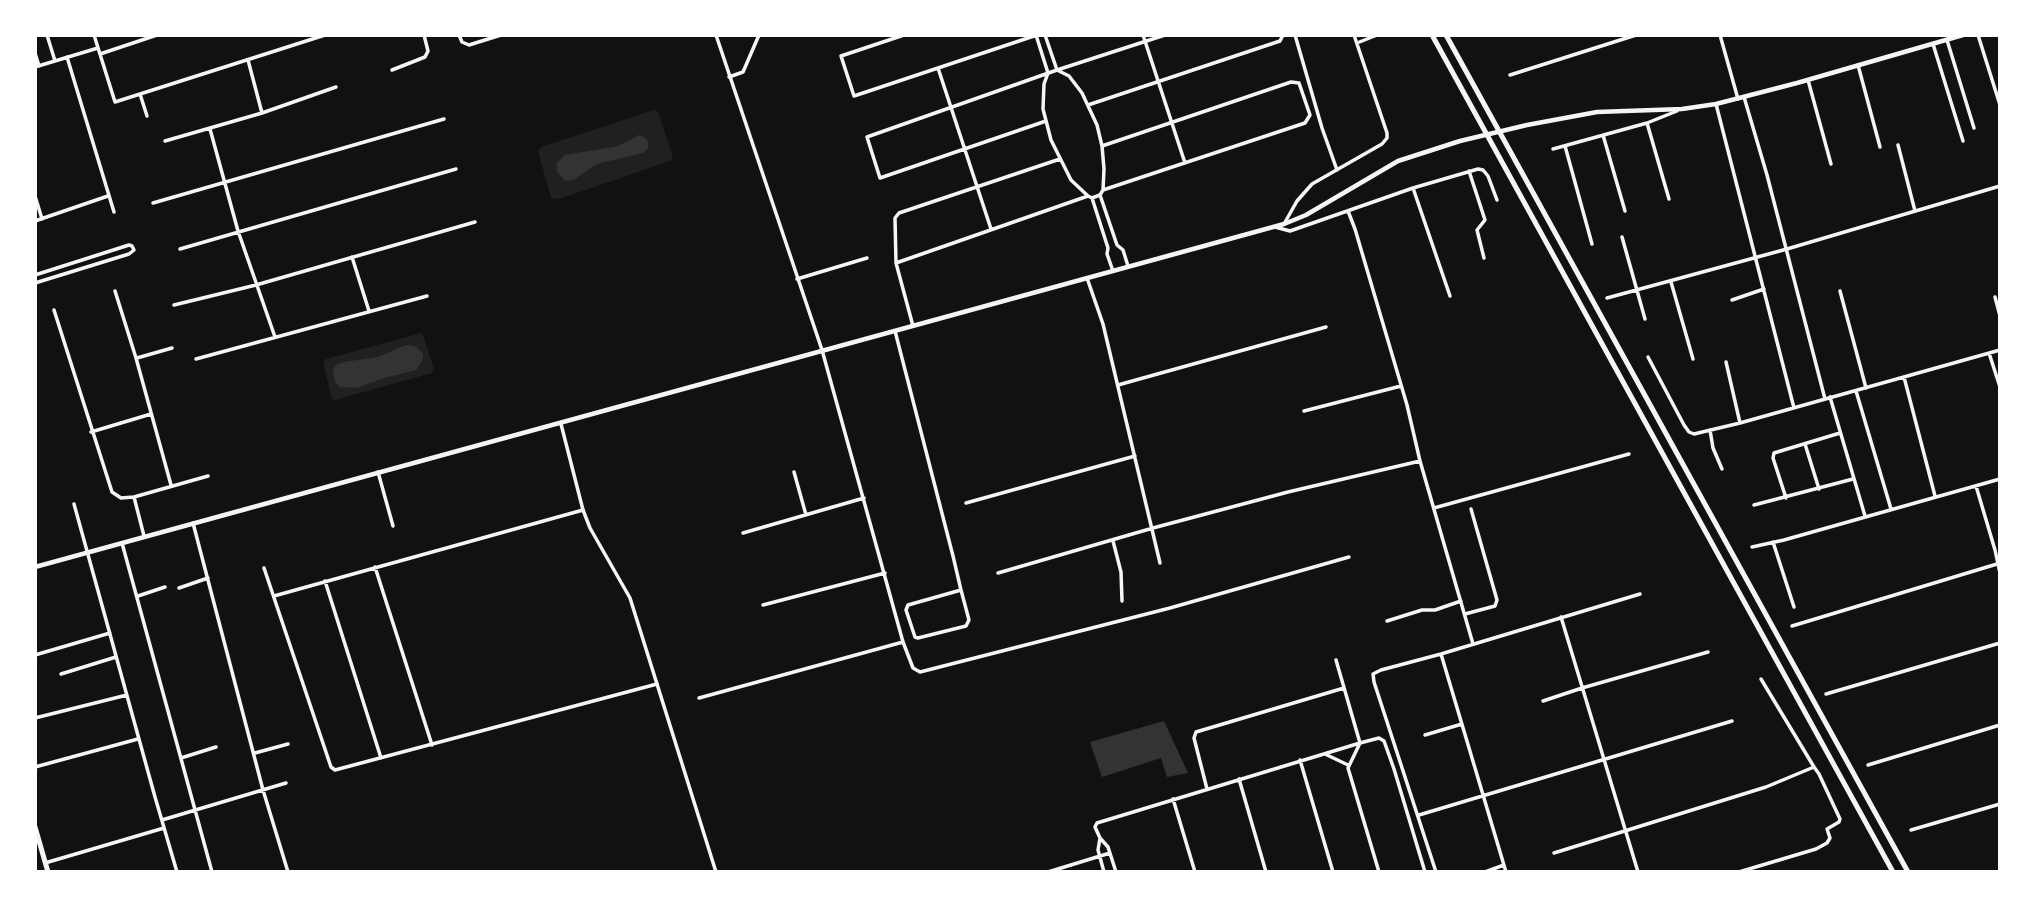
<!DOCTYPE html>
<style>
body{margin:0}
#map{position:relative;width:2035px;height:907px;overflow:hidden;background:#111;font-family:"IBM Plex Sans",sans-serif}
canvas{display:block}
.frame{position:absolute;inset:0;border:37px solid #fff;pointer-events:none}
</style>
<div id="map">
<canvas width="2035" height="907"></canvas>
<div class="frame"></div>
</div>
<script>
const ctx = document.querySelector('canvas').getContext('2d');
ctx.lineJoin = 'round';
function paint(path, color) { ctx.fillStyle = color; ctx.fill(path, 'evenodd'); }
const shape = rows => new Path2D(rows.map(r => 'M' + r).join(''));
function stroke(path, color, width, dash) { ctx.strokeStyle = color; ctx.lineWidth = width; ctx.lineCap = dash ? 'butt' : 'round'; ctx.setLineDash(dash || []); ctx.stroke(path); }
paint(shape([
 [654,110,658,112,673,157,670,161,559,199,551,198,538,151,541,147],
 [421,333,423,335,434,369,432,373,335,400,332,399,323,362,326,359]
]), '#202020');
paint(shape([
 [639,135,644,137,648,141,648,148,643,153,597,164,573,180,565,181,557,171,557,163,565,155,618,146],
 [406,345,415,346,423,354,423,359,416,370,384,378,357,388,340,387,335,382,333,370,336,365,344,362,378,357],
 [1164,721,1188,773,1167,777,1161,758,1102,777,1090,742]
]), '#333');
stroke(shape([
 [47,35,55,61],
 [94,35,115,102,325,35],
 [459,35,462,42,469,45,501,35],
 [904,35,841,56,854,96,1037,35],
 [1036,35,1048,73,1044,84,1043,109,1051,140,1071,180,1088,196,1092,198,1100,195,1103,190,1104,169,1102,146,1097,125,1082,93,1069,76,1057,70,1045,35],
 [1143,35,1185,163],
 [1295,35,1322,128,1337,170],
 [1720,35,1738,99],
 [1978,35,2000,105],
 [1947,40,1974,128],
 [1357,43,1377,35],
 [1933,44,1963,141],
 [35,53,39,66],
 [100,54,157,35],
 [67,57,114,212],
 [1858,65,1880,147],
 [35,67,98,48],
 [938,68,991,229],
 [392,70,425,57,428,51,424,35],
 [1510,75,1636,35],
 [729,77,743,72,759,35],
 [1808,80,1831,164],
 [140,94,147,116],
 [1744,97,1767,175,1825,399],
 [1716,104,1794,408],
 [1088,105,1280,41,1283,35],
 [262,113,336,87],
 [1046,121,880,178,867,137,1057,70,1165,35],
 [1647,123,1669,199],
 [210,129,238,231,275,337],
 [1603,135,1625,211],
 [165,141,262,113,248,60],
 [1898,145,1915,211],
 [1102,146,1291,82,1299,83,1310,115,1305,123,1103,190],
 [1565,146,1592,244],
 [1553,149,1647,123,1677,111],
 [1469,171,1485,220,1477,230,1484,258],
 [1413,188,1450,296],
 [1100,195,1117,245,1123,250,1128,266],
 [35,196,42,219],
 [1092,198,1108,248,1107,254,1113,271],
 [153,203,444,119],
 [1348,211,1355,229,1407,405,1420,461,1473,644],
 [35,221,108,196],
 [1284,224,1297,201,1312,184,1382,144,1387,138,1387,133,1354,35],
 [1275,227,1290,231,1413,188,1478,169,1483,170,1488,176,1497,200],
 [1622,237,1645,319],
 [180,249,456,169],
 [352,257,369,311],
 [896,263,1088,196],
 [35,275,129,245,132,246,134,250,129,254,35,283],
 [1087,278,1103,324,1160,563],
 [797,279,867,258],
 [1671,282,1693,359],
 [115,291,136,358,171,485],
 [1840,291,1866,388],
 [1995,297,2000,316],
 [1607,298,1787,249,2000,186],
 [1732,300,1764,289],
 [174,305,256,285,475,222],
 [54,310,112,492,121,498,134,497,144,536],
 [913,326,896,263,895,218,899,213,1060,159],
 [895,331,953,556,961,590,969,620,966,626,918,638,915,637,906,610,908,605,961,590],
 [822,350,903,642,913,668,920,672,1170,608,1349,557],
 [1989,353,2000,387],
 [1648,357,1684,425,1689,432,1694,434,1740,423,2000,350],
 [137,358,172,348],
 [196,359,427,296],
 [1726,362,1740,423],
 [1904,377,1935,496],
 [1118,385,1326,327],
 [1856,391,1891,509],
 [1830,397,1865,516],
 [1304,411,1401,386],
 [1710,430,1713,448,1722,469],
 [91,432,151,414],
 [1805,444,1819,489],
 [378,472,393,526],
 [794,472,806,515],
 [1976,486,1995,550,2000,573],
 [134,497,208,476],
 [1786,498,1773,458,1774,453,1840,433],
 [966,503,1135,456],
 [74,504,155,797,177,872],
 [1754,505,1853,479],
 [1434,508,1629,454],
 [193,523,263,790,288,872],
 [743,533,864,498],
 [1113,541,1121,572,1122,601],
 [1773,542,1794,607],
 [122,543,212,872],
 [1752,547,1784,540,2000,479],
 [375,567,432,745],
 [264,568,331,767,335,770,657,684],
 [998,573,1153,528,1288,492,1420,461],
 [325,581,381,758],
 [179,588,208,578],
 [138,596,165,587],
 [274,596,583,510],
 [763,605,885,573],
 [1465,614,1495,606,1497,600,1471,509],
 [1561,617,1638,872],
 [1387,621,1422,610,1435,610,1461,601],
 [1792,626,1997,564],
 [1441,654,1506,872],
 [35,655,110,633],
 [1336,660,1360,743],
 [61,674,116,657],
 [1826,694,2000,643],
 [699,698,903,642],
 [1543,701,1582,688,1708,652],
 [35,718,127,695],
 [1425,735,1462,724],
 [1360,743,1348,768,1379,872],
 [255,753,288,744],
 [1325,754,1348,765],
 [181,758,216,747],
 [1300,760,1333,872],
 [1868,765,2000,725],
 [35,767,138,739],
 [1239,779,1266,872],
 [1207,789,1194,738,1196,732,1344,688],
 [1173,799,1195,872],
 [1419,815,1732,721],
 [162,820,286,783],
 [1911,830,2000,804],
 [1100,838,1098,850,1104,872],
 [1554,853,1766,787,1814,767,1761,679],
 [45,863,164,828],
 [1048,872,1110,853],
 [1116,872,1108,847,1100,838,1095,827,1097,823,1360,743,1379,738,1384,741,1394,769,1425,872],
 [1436,872,1374,682,1373,674,1381,670,1441,654,1640,594],
 [1485,872,1504,865],
 [1739,872,1816,849,1827,843,1830,838,1827,829,1839,822,1840,819,1819,774,1814,767]
]), '#f5f5f5', 3.5);
stroke(shape([
 [716,35,822,350],
 [561,424,583,510,590,528,630,598,716,872]
]), '#f5f5f5', 3.5);
stroke(shape([
 [35,567,1284,224,1306,215,1398,161,1460,141,1527,125,1597,112,1682,109,1716,104,1797,83,1963,35]
]), '#f5f5f5', 4.5);
stroke(shape([
 [35,827,48,872]
]), '#f5f5f5', 5);
stroke(shape([
 [1432,35,1893,872],
 [1446,35,1908,872]
]), '#f5f5f5', 5);
</script>
